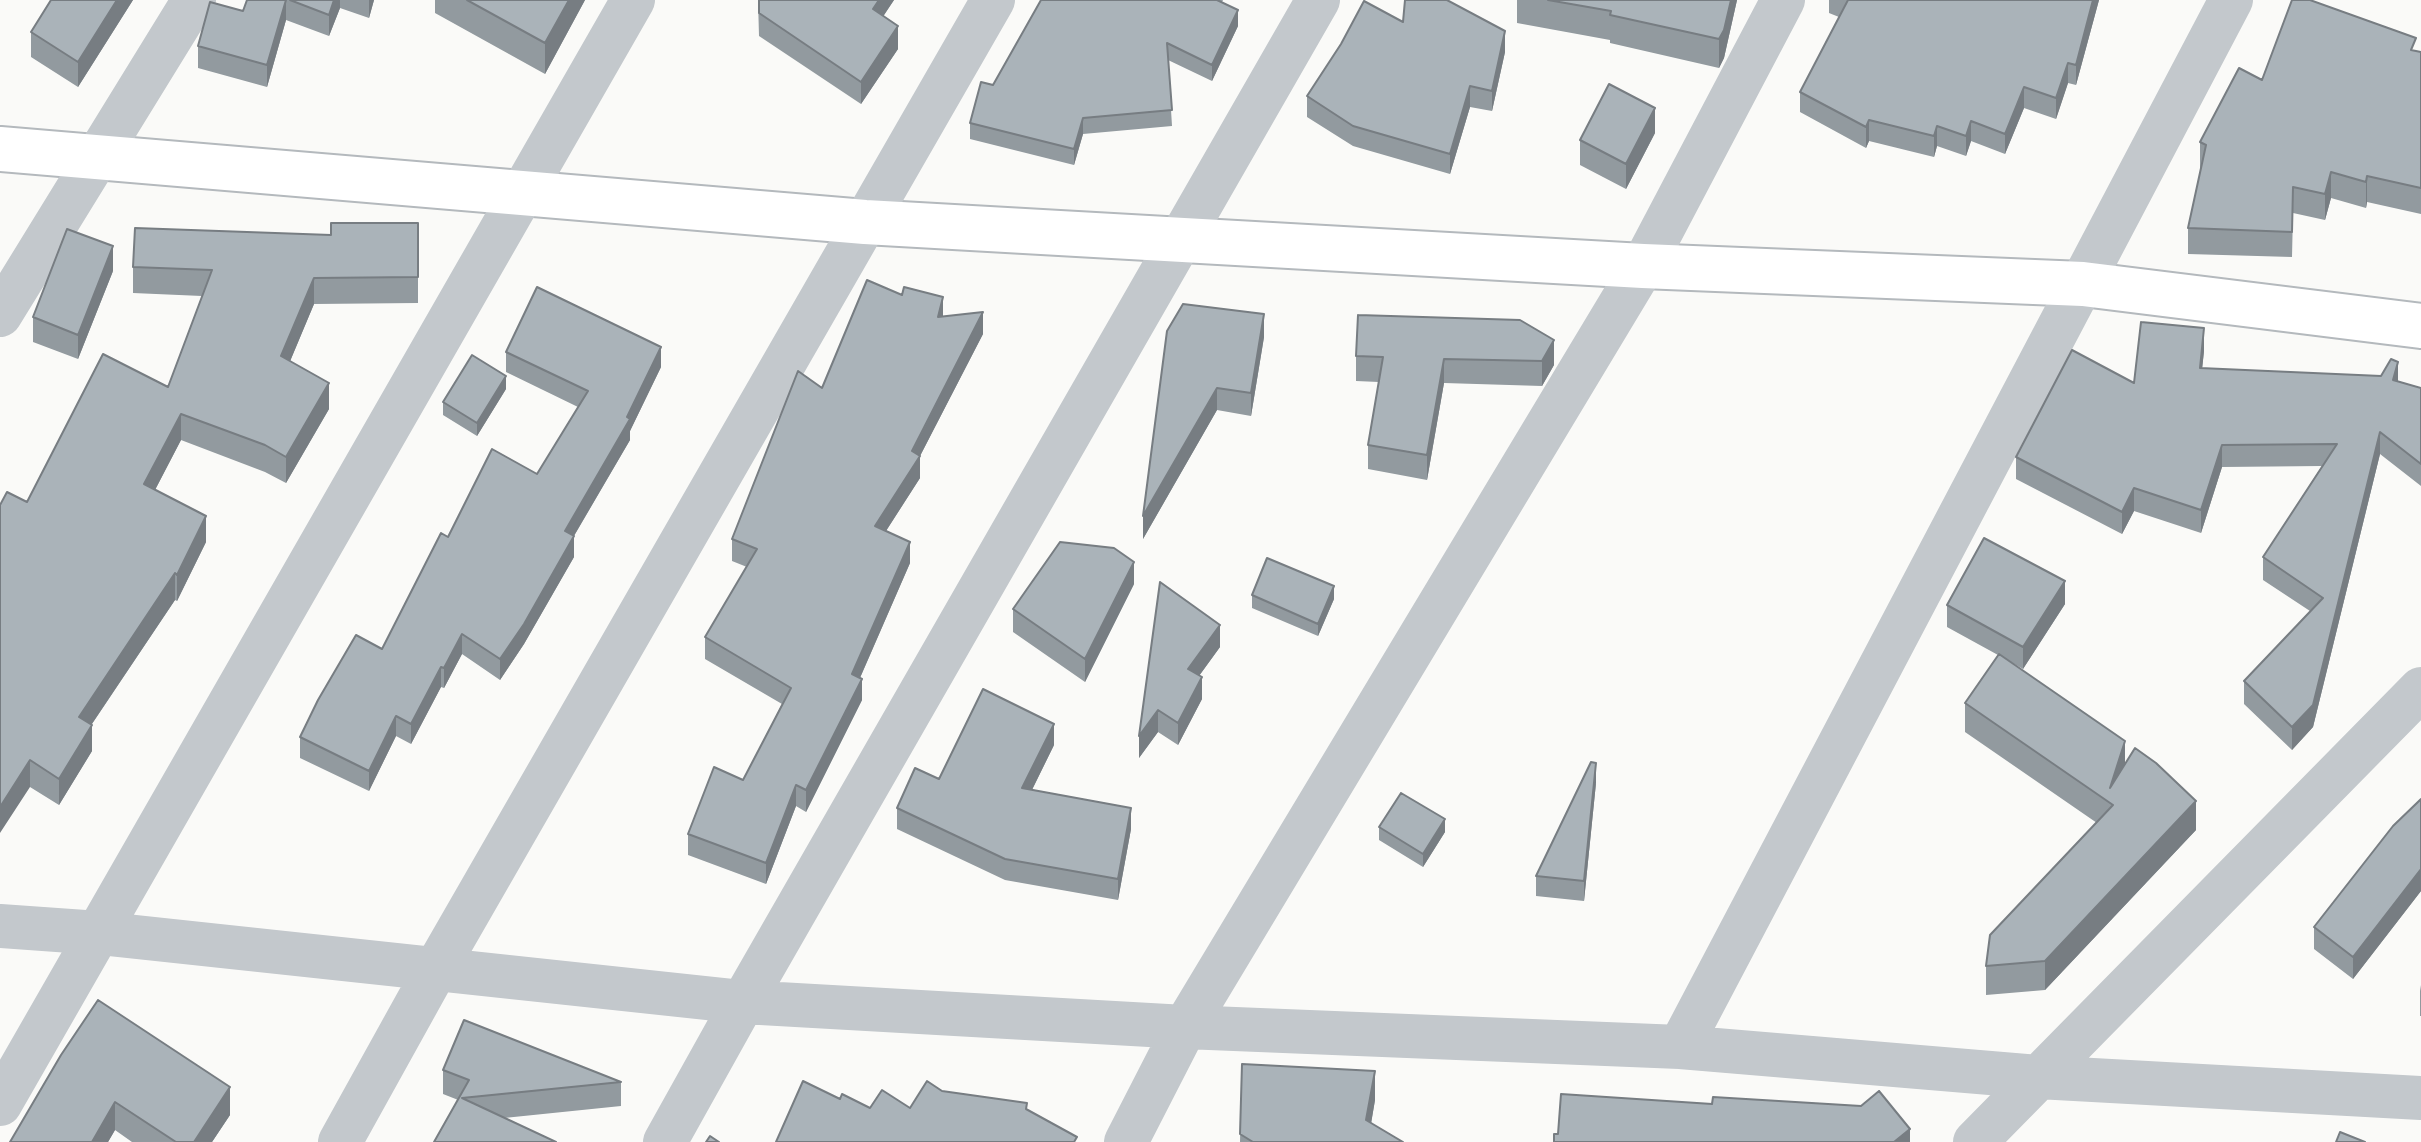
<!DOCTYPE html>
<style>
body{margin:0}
canvas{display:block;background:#fafaf8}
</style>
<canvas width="2421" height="1142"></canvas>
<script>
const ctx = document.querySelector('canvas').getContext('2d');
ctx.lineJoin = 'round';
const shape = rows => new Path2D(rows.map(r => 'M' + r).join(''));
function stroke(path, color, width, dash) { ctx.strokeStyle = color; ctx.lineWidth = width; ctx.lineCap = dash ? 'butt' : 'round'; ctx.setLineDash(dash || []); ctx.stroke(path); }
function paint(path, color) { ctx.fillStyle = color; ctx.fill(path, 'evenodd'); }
const highway = shape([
 [0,149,865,222,1643,266,2083,284,2421,326]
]);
stroke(highway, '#b4b9bd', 48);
stroke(shape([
 [0,315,194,0],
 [0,926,99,933,743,1002,1185,1027,1680,1047,2038,1077,2421,1098],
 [1680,1047,2231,0],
 [0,1104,633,0],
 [340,1142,437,967,993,0],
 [665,1142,743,1002,1318,0],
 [1126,1142,1185,1027,1643,266,1783,0],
 [1975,1142,2421,689]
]), '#c3c8cc', 44);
stroke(highway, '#fff', 44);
paint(shape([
 [51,0,133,0,78,87,31,57,31,32],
 [247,0,374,0,369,18,340,8,329,36,286,20,267,87,198,68,198,46,243,11],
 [435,0,585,0,545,74,435,13],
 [758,0,894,0,883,16,898,49,861,104,759,36],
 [1041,0,1223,0,1222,2,1238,26,1212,81,1168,60,1172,126,1083,134,1074,165,970,139,970,123,993,85],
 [1517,0,1737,0,1724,58,1719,68,1610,43,1610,40,1517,23],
 [1829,0,2099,0,2076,85,2068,83,2056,119,2024,108,2005,154,1971,141,1966,156,1937,146,1934,157,1869,141,1866,148,1800,112,1800,92,1839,17,1829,13],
 [1403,22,1505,52,1492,111,1470,107,1450,174,1353,146,1307,117,1307,96],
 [2416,51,2421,52,2421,214,2367,202,2366,208,2331,198,2325,220,2293,213,2292,257,2188,254,2188,228,2201,168,2200,168,2200,142,2262,80],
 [1655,133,1626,189,1580,165,1580,140],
 [418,223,418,303,314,304,290,361,329,409,286,483,265,472,181,440,155,490,206,542,177,601,175,600,92,724,92,751,59,805,30,787,27,502,168,387,202,296,133,293,133,267,331,235],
 [113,271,78,359,33,342,33,317],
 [943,316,983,334,920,456,920,478,886,531,910,563,860,678,862,700,806,812,796,806,766,884,688,855,688,834,743,780,782,704,705,659,705,637,747,567,732,561,732,539,822,388],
 [1520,320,1554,365,1542,386,1444,383,1427,480,1368,469,1368,445,1379,382,1356,381,1356,356],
 [1167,331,1264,337,1251,416,1217,410,1143,539],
 [2204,351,2202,368,2398,381,2421,388,2421,486,2380,454,2313,727,2292,750,2244,704,2244,681,2310,611,2263,580,2263,557,2322,466,2222,467,2201,533,2134,511,2122,534,2016,479,2016,457,2134,383],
 [506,352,661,367,630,431,630,440,574,536,574,557,524,644,500,680,462,654,444,688,441,687,411,744,396,736,369,791,300,758,300,737,382,649,448,537,537,474,578,407,506,372],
 [506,389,477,436,443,415,443,402],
 [1160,582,1220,647,1199,676,1202,699,1178,745,1158,732,1139,758],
 [1134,584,1085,682,1013,632,1013,609],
 [1252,595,1334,599,1318,636,1252,608],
 [2065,604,2023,669,2011,662,2196,830,2045,990,1986,995,1986,966,2097,823,1965,732,1965,703,1998,655,1947,627,1947,605],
 [1054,745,1032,790,1131,829,1118,900,1005,880,897,829,897,808,939,779],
 [1596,783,1584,901,1536,896,1536,876],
 [2421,799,2421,891,2353,979,2314,949,2314,927],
 [1379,827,1445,832,1423,867,1379,840],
 [2421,985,2421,1016,2420,1016,2420,991],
 [61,1055,230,1115,212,1142,132,1142,115,1130,108,1142,10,1142],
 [1242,1064,1375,1100,1371,1123,1403,1142,1240,1142],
 [443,1070,621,1082,621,1106,504,1118,443,1094]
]), '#929a9f');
paint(shape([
 [117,0,133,0,78,87,78,62],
 [286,0,286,20,267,87,267,65],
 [334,0,340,0,340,8,329,36,329,15],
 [369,0,374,0,369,18],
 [569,0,585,0,545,74,545,43],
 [879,0,894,0,873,32,873,9],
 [1731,0,1737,0,1724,58,1719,68,1719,39],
 [2093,0,2099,0,2076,85,2076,65],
 [1238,10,1238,26,1212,81,1212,65],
 [898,26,898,49,861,104,861,82],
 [1505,31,1505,52,1492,111,1492,91],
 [2068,63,2068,83,2056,119,2056,98],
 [1470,86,1470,107,1450,174,1450,154],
 [2024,87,2024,108,2005,154,2005,134],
 [1655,108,1655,133,1626,189,1626,164],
 [1083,118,1083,134,1074,165,1074,149],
 [1869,120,1869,141,1866,148,1866,127],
 [1971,121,1971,141,1966,156,1966,136],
 [1937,126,1937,146,1934,157,1934,136],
 [2331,172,2331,198,2325,220,2325,194],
 [2367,176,2367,202,2366,208,2366,182],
 [113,246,113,271,78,359,78,335],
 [314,278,314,304,281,383,281,356],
 [943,297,943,319,938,317],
 [983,312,983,334,920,456,920,478,875,548,875,526],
 [1264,314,1264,337,1251,416,1251,393],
 [2204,328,2204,351,2200,390,2200,368],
 [1554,340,1554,365,1542,386,1542,361],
 [661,347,661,367,630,431,630,440,565,551,565,531,627,417],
 [1444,359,1444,383,1427,480,1427,455],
 [2398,362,2398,384,2393,380],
 [506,376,506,389,477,436,477,423],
 [329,383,329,409,286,483,286,457],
 [1217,388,1217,410,1143,539,1143,516],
 [181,414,181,440,144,511,144,484],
 [2380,432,2380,454,2313,727,2292,750,2292,727],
 [2222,445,2222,467,2201,533,2201,510],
 [2134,488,2134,511,2122,534,2122,512],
 [206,516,206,542,177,601,177,575],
 [574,536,574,557,524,644,500,680,500,659],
 [910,542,910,563,852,696,852,674],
 [1134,562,1134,584,1085,682,1085,659],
 [175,573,175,600,79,743,79,717],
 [2065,581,2065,604,2023,669,2023,647],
 [1334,586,1334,599,1318,636,1318,624],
 [1220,625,1220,647,1188,691,1188,669],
 [462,634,462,654,444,688,444,668],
 [441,667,441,687,411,744,411,724],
 [1202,677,1202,699,1178,745,1178,723],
 [862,679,862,700,806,812,806,790],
 [1158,710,1158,732,1139,758,1139,736],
 [396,716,396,736,369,791,369,771],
 [1054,724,1054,745,1022,810,1022,788],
 [92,725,92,751,59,805,59,779],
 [2125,741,2125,770,2110,788],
 [30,760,30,787,0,833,0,807],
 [1596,763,1596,783,1584,901,1584,881],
 [796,785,796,806,766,884,766,863],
 [2196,801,2196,830,2045,990,2045,961],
 [1131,808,1131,829,1118,900,1118,879],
 [1445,819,1445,832,1423,867,1423,854],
 [2421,869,2421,891,2353,979,2353,957],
 [1375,1071,1375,1100,1368,1142,1366,1120],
 [230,1087,230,1115,212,1142,194,1142],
 [115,1102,115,1130,108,1142,92,1142],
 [1910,1129,1910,1142,1894,1142]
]), '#777d82');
const building = shape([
 [51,0,117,0,78,62,31,32,51,0],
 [247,0,286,0,267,65,198,46,210,2,243,11,247,0],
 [290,0,334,0,329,15,290,0],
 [467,0,569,0,545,43,467,0],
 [759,0,879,0,873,9,898,26,861,82,759,13,759,0],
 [1041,0,1217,0,1238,10,1212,65,1167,43,1172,110,1083,118,1074,149,970,123,981,82,993,85,1041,0],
 [1405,0,1447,0,1505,31,1492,91,1470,86,1450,154,1353,126,1307,96,1341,44,1364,1,1403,22,1405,0],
 [1548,0,1731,0,1724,30,1719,39,1610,15,1611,11,1548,0],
 [1848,0,2093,0,2076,65,2068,63,2056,98,2024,87,2005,134,1971,121,1966,136,1937,126,1934,136,1869,120,1866,127,1800,92,1848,0],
 [2292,0,2310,0,2416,38,2411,50,2421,52,2421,188,2367,176,2366,182,2331,172,2325,194,2293,187,2292,232,2188,228,2206,145,2200,142,2239,68,2262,80,2292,0],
 [1609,84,1655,108,1626,164,1580,140,1609,84],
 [331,223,418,223,418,277,314,278,281,356,329,383,286,457,265,445,181,414,144,484,206,516,177,575,175,573,79,717,92,725,59,779,30,760,0,807,0,505,7,492,27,502,103,354,168,387,212,270,133,267,135,228,331,235,331,223],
 [67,229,113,246,78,335,33,317,67,229],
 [867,280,902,295,904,287,943,297,938,317,983,312,912,451,920,456,875,526,910,542,852,674,862,679,806,790,796,785,766,863,688,834,714,767,743,780,791,688,705,637,757,549,732,539,798,371,822,388,867,280],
 [537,287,661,347,627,417,630,419,565,531,574,536,524,624,500,659,462,634,444,668,441,667,411,724,396,716,369,771,300,737,318,700,356,635,382,649,441,533,448,537,492,449,537,474,588,391,506,352,537,287],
 [1183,304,1264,314,1251,393,1217,388,1143,516,1167,331,1183,304],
 [1358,315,1520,320,1554,340,1542,361,1444,359,1427,455,1368,445,1383,357,1356,356,1358,315],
 [2141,322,2204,328,2200,368,2381,376,2391,359,2398,362,2393,380,2421,388,2421,464,2380,432,2313,705,2292,727,2244,681,2323,598,2263,557,2337,444,2222,445,2201,510,2134,488,2122,512,2016,457,2072,350,2134,383,2141,322],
 [472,355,506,376,477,423,443,402,472,355],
 [1984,538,2065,581,2023,647,1947,605,1984,538],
 [1060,542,1114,548,1134,562,1085,659,1013,609,1060,542],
 [1267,558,1334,586,1318,624,1252,595,1267,558],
 [1160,582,1220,625,1188,669,1202,677,1178,723,1158,710,1139,736,1160,582],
 [1999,654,2125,741,2110,788,2135,748,2156,763,2196,801,2045,961,1986,966,1990,935,2113,805,1965,703,1999,654],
 [983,689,1054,724,1022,788,1131,808,1118,879,1005,859,897,808,915,768,939,779,983,689],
 [1591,762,1596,763,1584,881,1536,876,1591,762],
 [1401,793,1445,819,1423,854,1379,827,1401,793],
 [2421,799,2421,869,2353,957,2314,927,2393,826,2421,799],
 [98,1000,230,1087,194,1142,176,1142,115,1102,92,1142,10,1142,61,1055,98,1000],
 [464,1020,621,1082,462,1098,556,1142,434,1142,469,1080,443,1070,464,1020],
 [1242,1064,1375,1071,1366,1120,1403,1142,1253,1142,1240,1134,1242,1064],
 [803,1081,840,1099,842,1094,870,1108,882,1090,910,1108,927,1081,942,1091,1027,1103,1026,1109,1077,1137,1074,1142,776,1142,803,1081],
 [1879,1091,1910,1129,1894,1142,1554,1142,1554,1134,1558,1134,1561,1094,1712,1104,1713,1097,1861,1106,1879,1091],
 [2340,1132,2365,1142,2336,1142,2340,1132],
 [710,1136,719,1142,706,1142,710,1136]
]);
paint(building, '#aab3b9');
stroke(building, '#777d82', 2);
</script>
